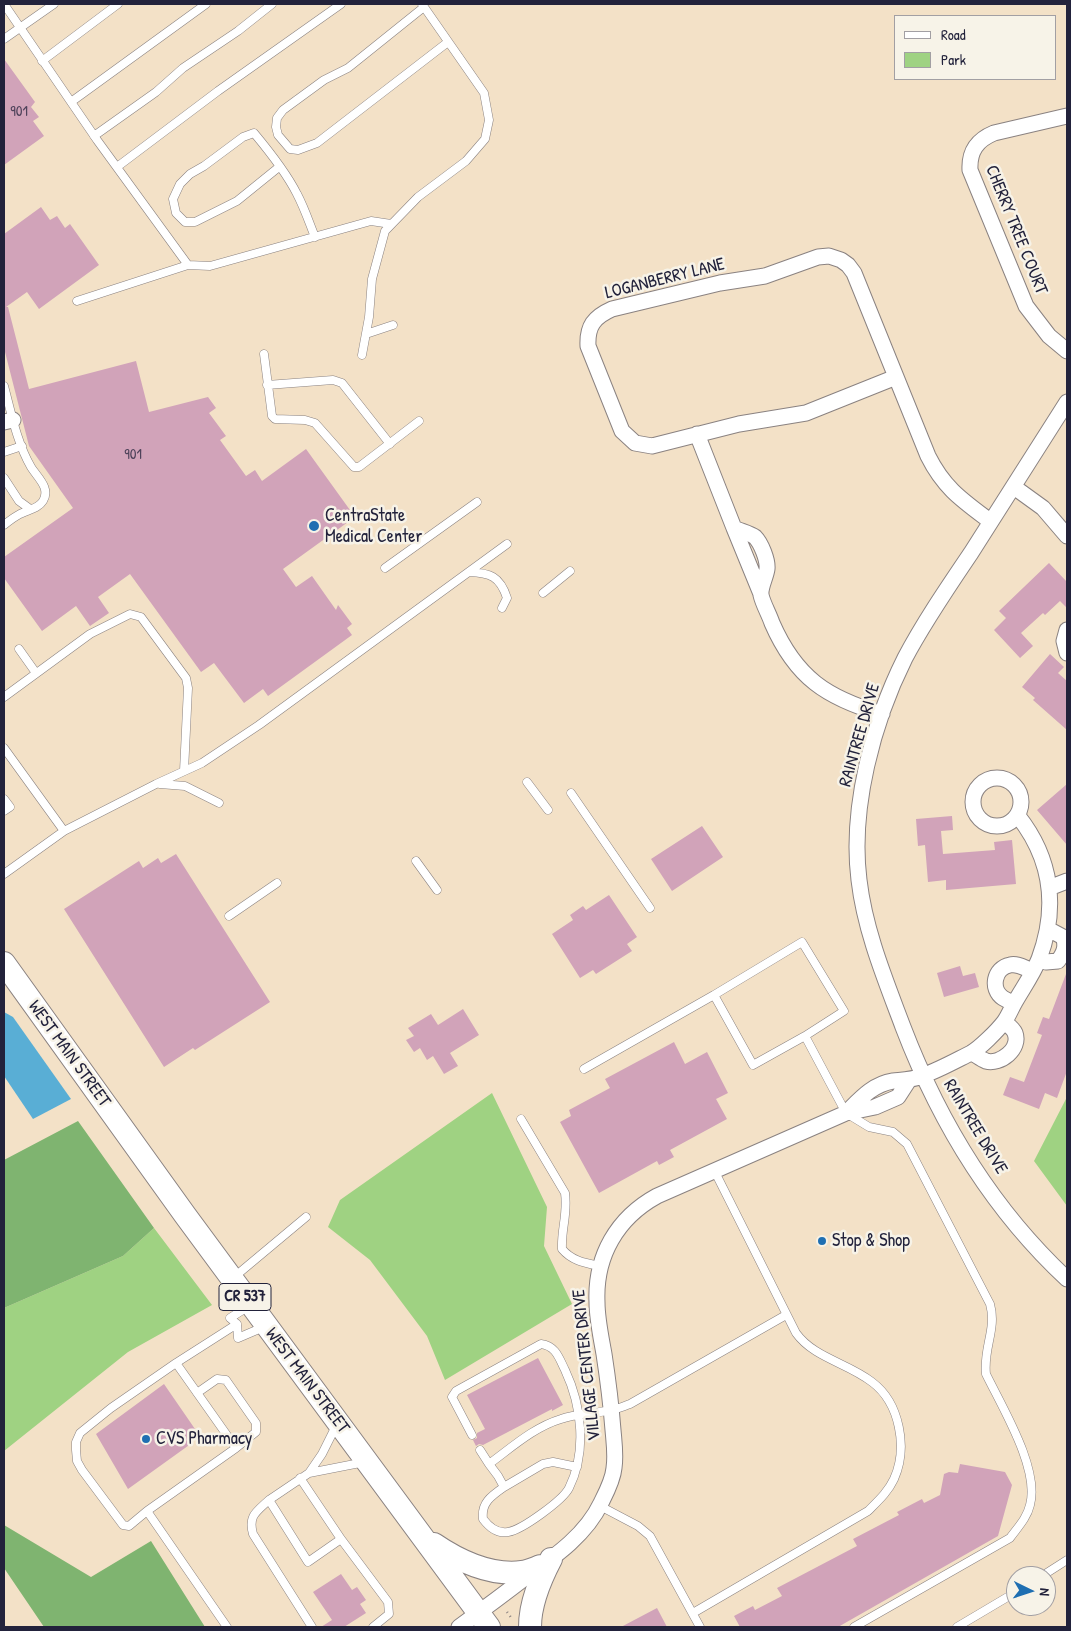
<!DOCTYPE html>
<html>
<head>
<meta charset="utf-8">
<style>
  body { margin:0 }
  #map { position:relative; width:1071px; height:1631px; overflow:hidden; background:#f3e1c7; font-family:"Patrick Hand",sans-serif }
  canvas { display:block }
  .frame { position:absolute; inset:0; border:5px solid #22223b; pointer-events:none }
  .legend { position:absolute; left:894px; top:15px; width:162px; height:65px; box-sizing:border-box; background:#f7f3e8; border:1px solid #a29fa3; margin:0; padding:6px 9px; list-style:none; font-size:15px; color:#22223b }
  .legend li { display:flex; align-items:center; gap:10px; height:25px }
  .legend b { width:25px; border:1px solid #a29fa3 }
  .north { position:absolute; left:1006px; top:1566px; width:50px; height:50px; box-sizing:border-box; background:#f7f3e8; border:1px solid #a29fa3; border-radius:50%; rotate:94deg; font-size:14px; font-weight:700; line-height:20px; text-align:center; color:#22223b }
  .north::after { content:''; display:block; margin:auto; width:18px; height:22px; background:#1f6fb2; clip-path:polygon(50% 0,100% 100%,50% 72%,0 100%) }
</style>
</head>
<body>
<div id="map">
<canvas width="1071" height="1631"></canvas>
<div class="frame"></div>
<ul class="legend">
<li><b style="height:6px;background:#fff"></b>Road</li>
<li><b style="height:14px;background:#9fd282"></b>Park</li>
</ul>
<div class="north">N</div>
</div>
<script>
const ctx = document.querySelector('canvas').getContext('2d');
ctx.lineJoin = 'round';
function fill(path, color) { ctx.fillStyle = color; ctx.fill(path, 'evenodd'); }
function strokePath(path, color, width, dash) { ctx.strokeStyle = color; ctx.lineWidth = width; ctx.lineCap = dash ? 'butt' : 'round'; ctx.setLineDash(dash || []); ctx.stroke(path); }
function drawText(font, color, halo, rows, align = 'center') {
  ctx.font = font + ' "Patrick Hand",sans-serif'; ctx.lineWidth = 5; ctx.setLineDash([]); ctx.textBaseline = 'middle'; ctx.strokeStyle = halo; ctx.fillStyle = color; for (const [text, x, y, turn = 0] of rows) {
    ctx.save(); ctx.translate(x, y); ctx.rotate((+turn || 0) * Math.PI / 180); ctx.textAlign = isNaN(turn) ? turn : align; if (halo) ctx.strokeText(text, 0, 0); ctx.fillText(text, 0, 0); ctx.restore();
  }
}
fill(new Path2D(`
  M492,1093L547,1207L544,1246L572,1304L445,1380L427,1336L370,1260L328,1227L340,1200Z
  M1067,1097V1206L1034,1161Z
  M154,1228L212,1305L128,1352L4,1451V1308L123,1256Z`), '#9fd282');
fill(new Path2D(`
  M78,1121L154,1228L123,1256L4,1308V1160Z
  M4,1525L91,1577L151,1541L205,1627H44L4,1568Z`), '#7fb470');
fill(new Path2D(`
  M4,1012L13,1017L71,1099L33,1119L4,1076Z`), '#59aed5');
fill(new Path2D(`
  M4,59L35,102L31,107L39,117L33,121L44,136L4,165Z
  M41,207L50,220L57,216L65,228L70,224L99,265L39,309L27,292L6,307H8L29,389L136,361L149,412L208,397L216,408L209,413L226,436L220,440L246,476L255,470L262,481L306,449L355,517L283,569L296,587L312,576L336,610L338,605L352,624L347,628L352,635L268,696L263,689L244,703L214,663L201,672L130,574L98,597L109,613L90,626L76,606L42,631L4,578V557L73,508L29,446L4,348V234Z
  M1049,563L1067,582V608L1060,601L1045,615L1043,613L1021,633L1033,646L1020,658L994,630L1006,618L999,611Z
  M1050,654L1064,667L1058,673L1067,681V730L1033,700L1035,698L1022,687Z
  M1067,784V845L1037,810Z
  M952,816L953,830L941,831L943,854L995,850L994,842L1012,840L1016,884L946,890V880L928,882L925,845L918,846L916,819Z
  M702,826L723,857L672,891L651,859Z
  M176,854L270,1002L195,1050L193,1048L164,1067L64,909L139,861L143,868L158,858L161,863Z
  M609,895L637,937L627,944L632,951L596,974L593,970L580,978L552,934L573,920L570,915L583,906L586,910Z
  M960,966L963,976L975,973L979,987L944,997L937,973Z
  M1066,974L1067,1071L1057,1098L1045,1093L1039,1109L1003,1095L1010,1077L1024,1082L1042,1035L1037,1033L1043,1017L1049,1019Z
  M463,1009L479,1035L450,1053L458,1066L444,1074L433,1056L427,1060L420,1048L414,1052L406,1040L414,1036L408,1028L431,1014L438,1025Z
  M674,1042L685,1064L707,1052L728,1093L716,1099L727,1119L670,1150L674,1157L659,1165L657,1161L599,1193L560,1122L571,1116L569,1110L610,1088L605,1079Z
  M538,1358L563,1405L552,1411V1409L483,1445L479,1444L476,1446L473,1440L477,1438V1433L485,1429L467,1395Z
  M164,1384L195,1429L192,1443L128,1489L96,1434Z
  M960,1464L1005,1472L1012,1485L998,1536L838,1627H740L734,1616L753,1606L755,1610L782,1596L777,1588L857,1546L853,1539L899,1515L897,1512L922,1499L924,1503L940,1495L944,1474L949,1472L958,1473Z
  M341,1574L352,1590L357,1587L366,1600L360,1604L366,1613L344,1627H321L332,1620L313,1592Z
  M657,1608L667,1627H621Z`), '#d1a3b9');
const lane = new Path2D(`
  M4,4L97,140L188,265L210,266L371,221L391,224
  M424,7L348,68L324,80L283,110L277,118L276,127L278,135L290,149L298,150L317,143L448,42
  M4,39L54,4
  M42,61L118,4
  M71,102L206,4
  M94,136L156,92L183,68L238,31L272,4
  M117,167L218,91L341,4
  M279,167L237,201L195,222H185L176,213L173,199L180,184L190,174L204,166L243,137L254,133C269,151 286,172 297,194C304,207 309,222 315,237
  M77,301L188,265
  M366,334L393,325
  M264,354L272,416L275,419L305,420L315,423L354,467H359L419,421
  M362,355L369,317L372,279L385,231L418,197L466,161L485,139L489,120L484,93L422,4
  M267,385L333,380L342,383L390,444
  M4,386C11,412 17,443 31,467C37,477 51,488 43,501C38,509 27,510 20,514C14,517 9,521 4,525
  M4,452L22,446
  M4,478L19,501L30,509
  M385,568L477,502
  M469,572C490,573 500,576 507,598L502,608
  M543,593L570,571
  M19,649L36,673
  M4,697L90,634L130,614L141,617L186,678L188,688L184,771
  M4,748L64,831
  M527,782L548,810
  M160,784L185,786L219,803
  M571,793L650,908
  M4,799L10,807L4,811
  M416,861L437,890
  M4,874L64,831L156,784L202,763L259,725L507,544
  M229,916L277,883
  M714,995L802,942L844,1011L805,1036
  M584,1069L714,995L753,1065L805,1036L846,1113L869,1127L893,1132L907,1144L990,1304C997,1329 983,1348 986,1374C1002,1407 1040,1469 1030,1505C1027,1518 1018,1527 1010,1538L854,1627
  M521,1119L565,1193C568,1214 561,1229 562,1249C572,1261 585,1263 600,1266
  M233,1278L306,1217
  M249,1306L230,1318L237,1324L238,1338L266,1326
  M197,1393L217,1379L226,1380L256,1423V1432L236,1448
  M336,1426L322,1454L309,1473L365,1462
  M472,1435L452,1397L456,1391L541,1344C556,1346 559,1358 565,1370C582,1406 587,1452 569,1488C563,1500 522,1530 508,1532C497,1534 489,1527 483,1519C481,1503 491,1496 504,1487L498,1476L489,1464C511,1448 534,1427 561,1419C577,1413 595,1414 611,1410C618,1409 624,1406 630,1404L786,1315
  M480,1450L489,1464
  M309,1473L269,1500L308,1562L341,1539
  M300,1478L341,1539L388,1602L389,1614L373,1627
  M504,1487L543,1464L553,1462L577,1467
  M269,1500C256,1512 248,1516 253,1534L312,1627
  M600,1506L638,1526L650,1536L700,1627
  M147,1511L129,1526L123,1525L82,1470L77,1461L76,1450V1442L80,1433L111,1408L176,1363
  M1042,1576L1067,1560
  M693,1613L868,1511C878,1501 888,1492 894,1479C908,1448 900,1403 872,1382C848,1363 814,1358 796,1333L714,1170
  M227,1627L147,1511L236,1448L176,1363L237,1324
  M957,1627L1016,1592`);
const street = new Path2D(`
  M1067,116L994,133C977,140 969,151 970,170L1026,306L1049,336L1067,351
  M896,377L806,413L739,424L652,446L635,443L622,431L588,346C587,326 594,317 612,309L720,283L765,276L818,257L829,256L841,260L848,265L854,273L928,456C944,488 962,500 990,521
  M1067,402C1035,452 1003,502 971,553C948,587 924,622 905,658C873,722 850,808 859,880C865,931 885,979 903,1027C939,1121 993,1210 1067,1279
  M4,422L13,420
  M697,434L734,528C740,531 750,533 755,537C761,543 768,560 767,569C766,577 760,587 761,595C763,604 769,614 772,623C796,678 827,698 882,714
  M1014,487L1043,508L1067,536
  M734,528L761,594
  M1067,630L1064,641L1067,653
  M973 802a24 24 0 1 1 48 0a24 24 0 1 1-48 0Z
  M1049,888L1067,881
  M1039,959L1046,962L1058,961C1064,953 1067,946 1063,937L1048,929
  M1014,1003C1011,1002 1006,1000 1003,998C990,989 994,968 1010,965C1018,963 1026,969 1033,971
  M972,1053C976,1055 981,1059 986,1061C1000,1065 1021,1049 1015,1033C1013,1028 1008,1025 1004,1022
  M847,1112C860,1099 873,1084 893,1081C903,1080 912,1080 922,1076C939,1070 955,1061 971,1053C980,1048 997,1031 1004,1022C1008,1017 1011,1009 1015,1002C1023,988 1033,974 1039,959C1058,908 1052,859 1018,816
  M459,1627C481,1611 504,1594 526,1577C554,1557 586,1535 601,1503C606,1493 613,1480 614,1468C616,1455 614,1442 613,1430C611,1404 608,1380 604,1354C601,1337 597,1319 597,1302C595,1256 617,1218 657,1196L846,1113L875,1107L898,1097L909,1080`);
const primary = new Path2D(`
  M4,963L185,1215L489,1627
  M434,1544C459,1561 490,1576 522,1572C529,1571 535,1568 541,1566
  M530,1627C530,1603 540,1580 551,1559`);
strokePath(lane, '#8a8281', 9);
strokePath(street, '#8a8281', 17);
strokePath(primary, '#8a8281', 24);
strokePath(new Path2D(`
  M507,1612L512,1619`), '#8a8281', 2.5, [1, 4]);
strokePath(lane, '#fff', 8);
strokePath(street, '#fff', 15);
strokePath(primary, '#fff', 22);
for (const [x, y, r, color] of [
  [314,526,6,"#1f6fb2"],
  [822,1241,5,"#1f6fb2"],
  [146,1439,5,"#1f6fb2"]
]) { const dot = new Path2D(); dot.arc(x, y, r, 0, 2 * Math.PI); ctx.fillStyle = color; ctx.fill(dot); strokePath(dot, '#f7f3e8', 2); }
drawText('15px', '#4e425a', null, [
  ["901",19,112],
  ["901",133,455]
]);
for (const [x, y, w] of [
  [245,1297,52]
]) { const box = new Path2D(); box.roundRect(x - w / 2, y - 13.5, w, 27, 4); ctx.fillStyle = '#f7f3e8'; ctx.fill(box); strokePath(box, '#22223b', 1); }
drawText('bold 16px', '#22223b', null, [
  ["CR 537",245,1297]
]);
drawText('18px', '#22223b', '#f7f3e8', [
  ["CHERRY TREE COURT",1016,230,68],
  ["LOGANBERRY LANE",665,279,-14],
  ["RAINTREE DRIVE",860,735,-74],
  ["WEST MAIN STREET",69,1054,54],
  ["RAINTREE DRIVE",975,1127,59],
  ["VILLAGE CENTER DRIVE",587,1365,-96],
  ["WEST MAIN STREET",307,1381,53]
]);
drawText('18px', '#22223b', '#f7f3e8', [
  ["CentraState",325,516],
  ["Medical Center",325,537],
  ["Stop & Shop",832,1241],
  ["CVS Pharmacy",156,1439]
], 'left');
</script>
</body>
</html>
